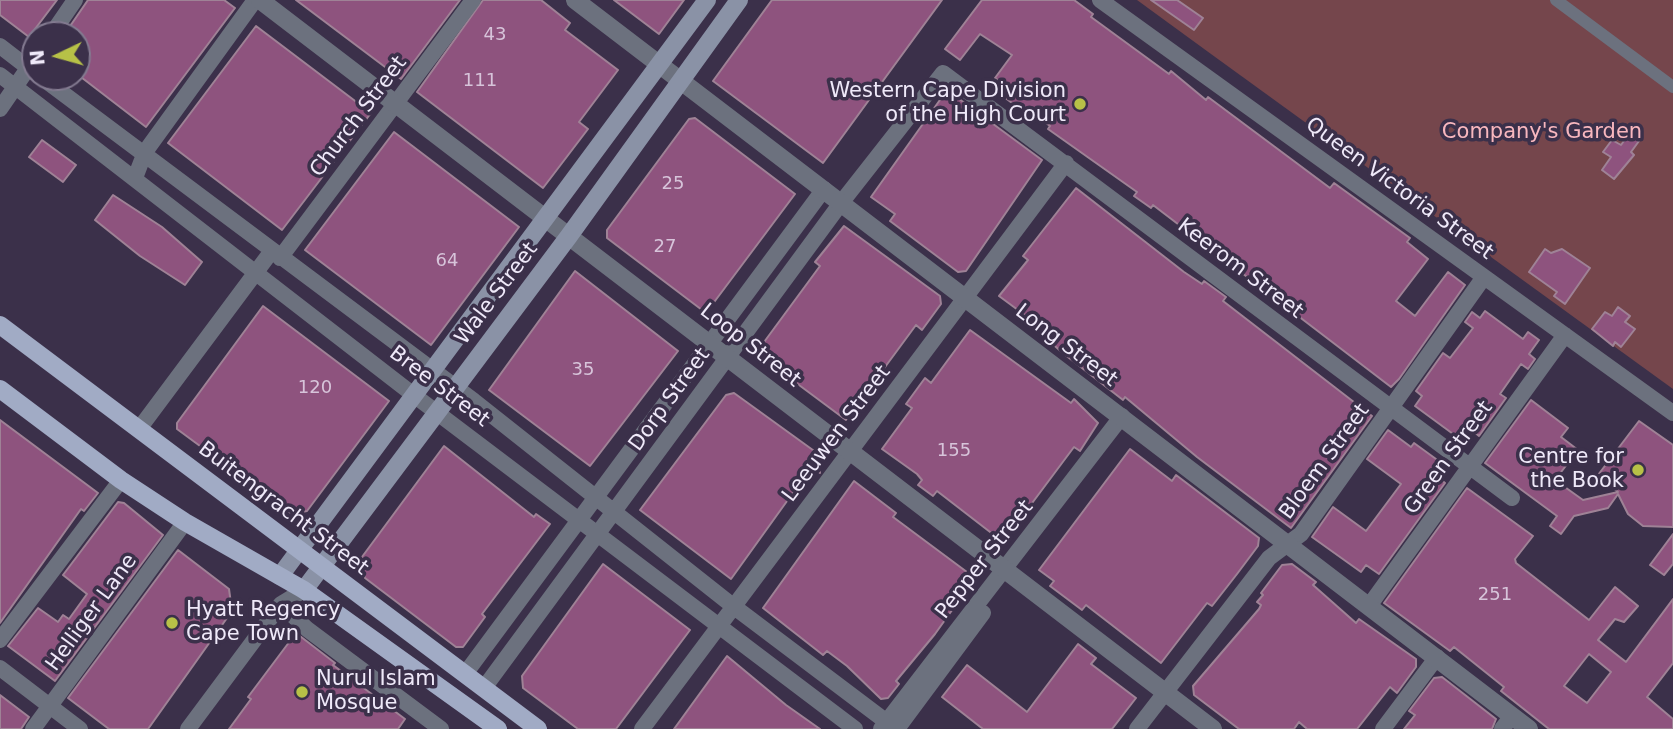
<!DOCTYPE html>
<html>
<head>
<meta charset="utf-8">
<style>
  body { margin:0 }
  #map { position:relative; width:1673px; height:729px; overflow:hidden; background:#3b304a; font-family:"DejaVu Sans",sans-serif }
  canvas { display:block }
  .north { position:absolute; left:21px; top:21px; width:70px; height:70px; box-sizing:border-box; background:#3b304a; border:2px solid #837a90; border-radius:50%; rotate:265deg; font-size:19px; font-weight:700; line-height:28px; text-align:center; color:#efe9f9 }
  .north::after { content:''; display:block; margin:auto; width:24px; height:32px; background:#b7c147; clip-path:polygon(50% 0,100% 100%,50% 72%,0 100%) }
</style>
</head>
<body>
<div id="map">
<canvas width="1673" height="729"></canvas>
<div class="north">N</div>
</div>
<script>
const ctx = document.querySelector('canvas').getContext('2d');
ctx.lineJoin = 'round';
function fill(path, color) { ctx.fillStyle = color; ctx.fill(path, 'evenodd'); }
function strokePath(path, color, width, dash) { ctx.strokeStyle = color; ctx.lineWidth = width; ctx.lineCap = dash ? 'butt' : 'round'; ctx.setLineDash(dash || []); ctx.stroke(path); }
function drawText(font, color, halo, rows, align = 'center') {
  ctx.font = font + ' "DejaVu Sans",sans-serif'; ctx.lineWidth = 7; ctx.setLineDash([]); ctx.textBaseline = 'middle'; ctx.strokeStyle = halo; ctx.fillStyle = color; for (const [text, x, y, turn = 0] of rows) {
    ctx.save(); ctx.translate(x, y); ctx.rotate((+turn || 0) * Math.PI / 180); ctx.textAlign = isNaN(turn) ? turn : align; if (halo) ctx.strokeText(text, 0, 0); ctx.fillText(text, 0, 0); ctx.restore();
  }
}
fill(new Path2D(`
  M1137,0H1673V389L1211,54Z`), '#75464c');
const building = new Path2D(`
  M0,0H57L29,37L0,15Z
  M88,0H224L235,8L146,127L77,74V35H64Z
  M296,0H460L401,79Z
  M483,0H541L570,23L565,30L618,70L579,122L588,129L543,188L417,92Z
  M614,0H684L659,34Z
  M772,0H942L823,163L713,81Z
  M982,0H1074L1093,14L1091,17L1169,74L1171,71L1206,100L1208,97L1330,188L1334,183L1410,238L1407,242L1428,259L1396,301L1415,316L1448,272L1465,285L1399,379L1391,387L1153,205L1151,208L1134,196L1137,192L1048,129L1050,126L1019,103L1016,106L1000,94L1006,86L995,78L1012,55L980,34L960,60L945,49Z
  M1151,0H1177L1203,18L1194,30Z
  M256,26L371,113L282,230L168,143Z
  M947,90L1042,160L966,271L958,272L890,221L895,214L871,197Z
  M695,118L795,194L706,313L607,238V230L689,119Z
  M394,132L519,227L431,345L305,250Z
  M1629,134L1639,141L1631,152L1634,155L1614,179L1602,170L1611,157L1603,152L1612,140L1621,145Z
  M42,140L76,165L63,182L29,157Z
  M1076,188L1184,272L1202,284L1204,281L1226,297L1223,301L1372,416L1291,528L1197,457L1125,397L1123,400L1064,354L1041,334L1045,330L999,296L1028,260L1023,256Z
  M113,195L162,227L202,262L185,285L140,256L95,220Z
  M844,226L940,296L941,304L922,330L916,325L846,420L756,353L820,266L815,262Z
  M1545,249L1551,253L1562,249L1590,268L1565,304L1554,296L1557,292L1529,272Z
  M575,271L678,351L590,466L489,390Z
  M263,306L389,401L307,511L292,514L177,429V423Z
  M1618,307L1630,316L1625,322L1635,329L1621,347L1615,342L1613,346L1592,329L1605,312L1612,316Z
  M1485,311L1523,339L1528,332L1539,340L1529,354L1535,359L1528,369L1521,364L1500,394L1506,398L1479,436L1473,431L1464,442L1415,406L1422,396L1416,391L1443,353L1450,358L1473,328L1465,322L1472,312L1480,318Z
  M970,330L1071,403L1074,399L1098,423L1080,451L1074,447L1003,542L937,491L933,496L918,485L922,480L917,474L882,449L912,408L906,404L925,378L931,383Z
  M734,393L817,453L820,473L813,468L800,483L731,579L640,510L726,395Z
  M1531,400L1568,428L1561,437L1578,450L1555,480L1583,500L1618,492L1598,475L1639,421L1673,445V527L1643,526L1628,514L1618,494L1608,508L1574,516L1561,534L1550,526L1557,516L1485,463Z
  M0,420L98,493L84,511L81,509L0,623Z
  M1388,430L1411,447L1414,443L1447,467L1439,478L1445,483L1379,574L1366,565L1361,572L1312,537L1333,507L1366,531L1401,484L1367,459Z
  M444,446L534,517L536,514L550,524L482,614L485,617L463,647H456L365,578L359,561Z
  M1130,449L1172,481L1176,475L1259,538L1258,546L1237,574L1212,606L1207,603L1161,663L1086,605L1082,610L1050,586L1054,581L1039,570Z
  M854,481L896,513L893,517L975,578L935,634L896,681L899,684L888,698L881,699L847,666L827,651L823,655L763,608Z
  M1467,488L1533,536L1515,559L1516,563L1589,620L1615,587L1638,606L1624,622L1615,619L1598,640L1626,662L1673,599V663L1647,697L1673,719V729H1549L1501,691L1504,687L1454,647L1450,651L1384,603ZM1589,654L1611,672L1587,703L1564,686Z
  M118,502L124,503L163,535L55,681L8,646L38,608L58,622L63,615L69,619L87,594L63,575Z
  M1673,534V564L1664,575L1650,565Z
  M178,550L229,589L232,611L148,729H109L68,698Z
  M603,564L690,630L616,729H578L523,688L522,676Z
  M1292,564L1316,582L1313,585L1356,623L1359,619L1416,659V667L1397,693L1390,687L1357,729H1307L1299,722L1294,729H1239L1194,695L1193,686L1259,609L1261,605L1257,602L1263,595L1261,593L1282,565Z
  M296,633L335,663L333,665L405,719L398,729H229L251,699L248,697Z
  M1078,644L1096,658L1091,664L1136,698L1112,729H983L942,697L967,665L1027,712Z
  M727,656L786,705L820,729H674Z
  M1442,677L1496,719L1492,729H1404L1415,715L1409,711L1434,678Z
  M0,695L29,717L21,729H0Z`);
fill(building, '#8e537e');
strokePath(building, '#9f8296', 2);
strokePath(new Path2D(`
  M1556,0L1673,87`), '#6c717e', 12);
strokePath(new Path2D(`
  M1100,0L1673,413
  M51,35L75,0
  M0,46L35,73
  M0,75L415,396L855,729
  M41,77L474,401L733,606L896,729
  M0,109L35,58
  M135,178L145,152L255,0
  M280,258L473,0
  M139,429L271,252
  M281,604L307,629L441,729
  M1369,606L1565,335
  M0,640L121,480
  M0,668L80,729
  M465,674L824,189
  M484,688L841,203L943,73L1512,498
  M33,729L185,522
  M188,729L281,604L304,590
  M642,729L1066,163
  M881,729L1122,416
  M897,729L983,613
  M1137,729L1269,558L1301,534L1484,277
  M1383,729L1437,657
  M1502,729L1512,716`), '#6c717e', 16);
strokePath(new Path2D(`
  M260,0L1213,729
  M575,0L1529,729`), '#6c717e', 18);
strokePath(new Path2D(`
  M280,576L707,0
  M304,590L569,236L739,0`), '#8a92a6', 18);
strokePath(new Path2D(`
  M0,325L538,729
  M0,389L121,480L185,522L304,590L498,729`), '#a1abc5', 18);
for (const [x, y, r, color] of [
  [1080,104,7,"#b7c147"],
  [1638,470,7,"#b7c147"],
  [172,623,7,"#b7c147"],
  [302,692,7,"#b7c147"]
]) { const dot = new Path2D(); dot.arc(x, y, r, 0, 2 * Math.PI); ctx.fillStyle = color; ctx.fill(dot); strokePath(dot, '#3b304a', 2.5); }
drawText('18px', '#d7c4da', null, [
  ["43",495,35],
  ["111",480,81],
  ["25",673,184],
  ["27",665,247],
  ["64",447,261],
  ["35",583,370],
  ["120",315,388],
  ["155",954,451],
  ["251",1495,595]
]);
drawText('21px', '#efe9f9', '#3b304a', [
  ["Western Cape Division",1066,92],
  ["of the High Court",1066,116],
  ["Centre for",1624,458],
  ["the Book",1624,482],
  ["Hyatt Regency",186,611,"left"],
  ["Cape Town",186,635,"left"],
  ["Nurul Islam",316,680,"left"],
  ["Mosque",316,704,"left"]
], 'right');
drawText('21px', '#efe9f9', '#3b304a', [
  ["Church Street",359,117,-53],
  ["Queen Victoria Street",1399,189,36],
  ["Keerom Street",1240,269,37],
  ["Wale Street",497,294,-53],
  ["Loop Street",750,346,38],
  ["Long Street",1066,346,37],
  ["Bree Street",439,387,37],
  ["Dorp Street",670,400,-54],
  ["Leeuwen Street",837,434,-53],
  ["Green Street",1449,458,-54],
  ["Bloem Street",1325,462,-54],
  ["Buitengracht Street",283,509,37],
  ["Pepper Street",985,560,-52],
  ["Helliger Lane",92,613,-54]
]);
drawText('21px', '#f8b7be', '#3b304a', [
  ["Company's Garden",1542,133]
]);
</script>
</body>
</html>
